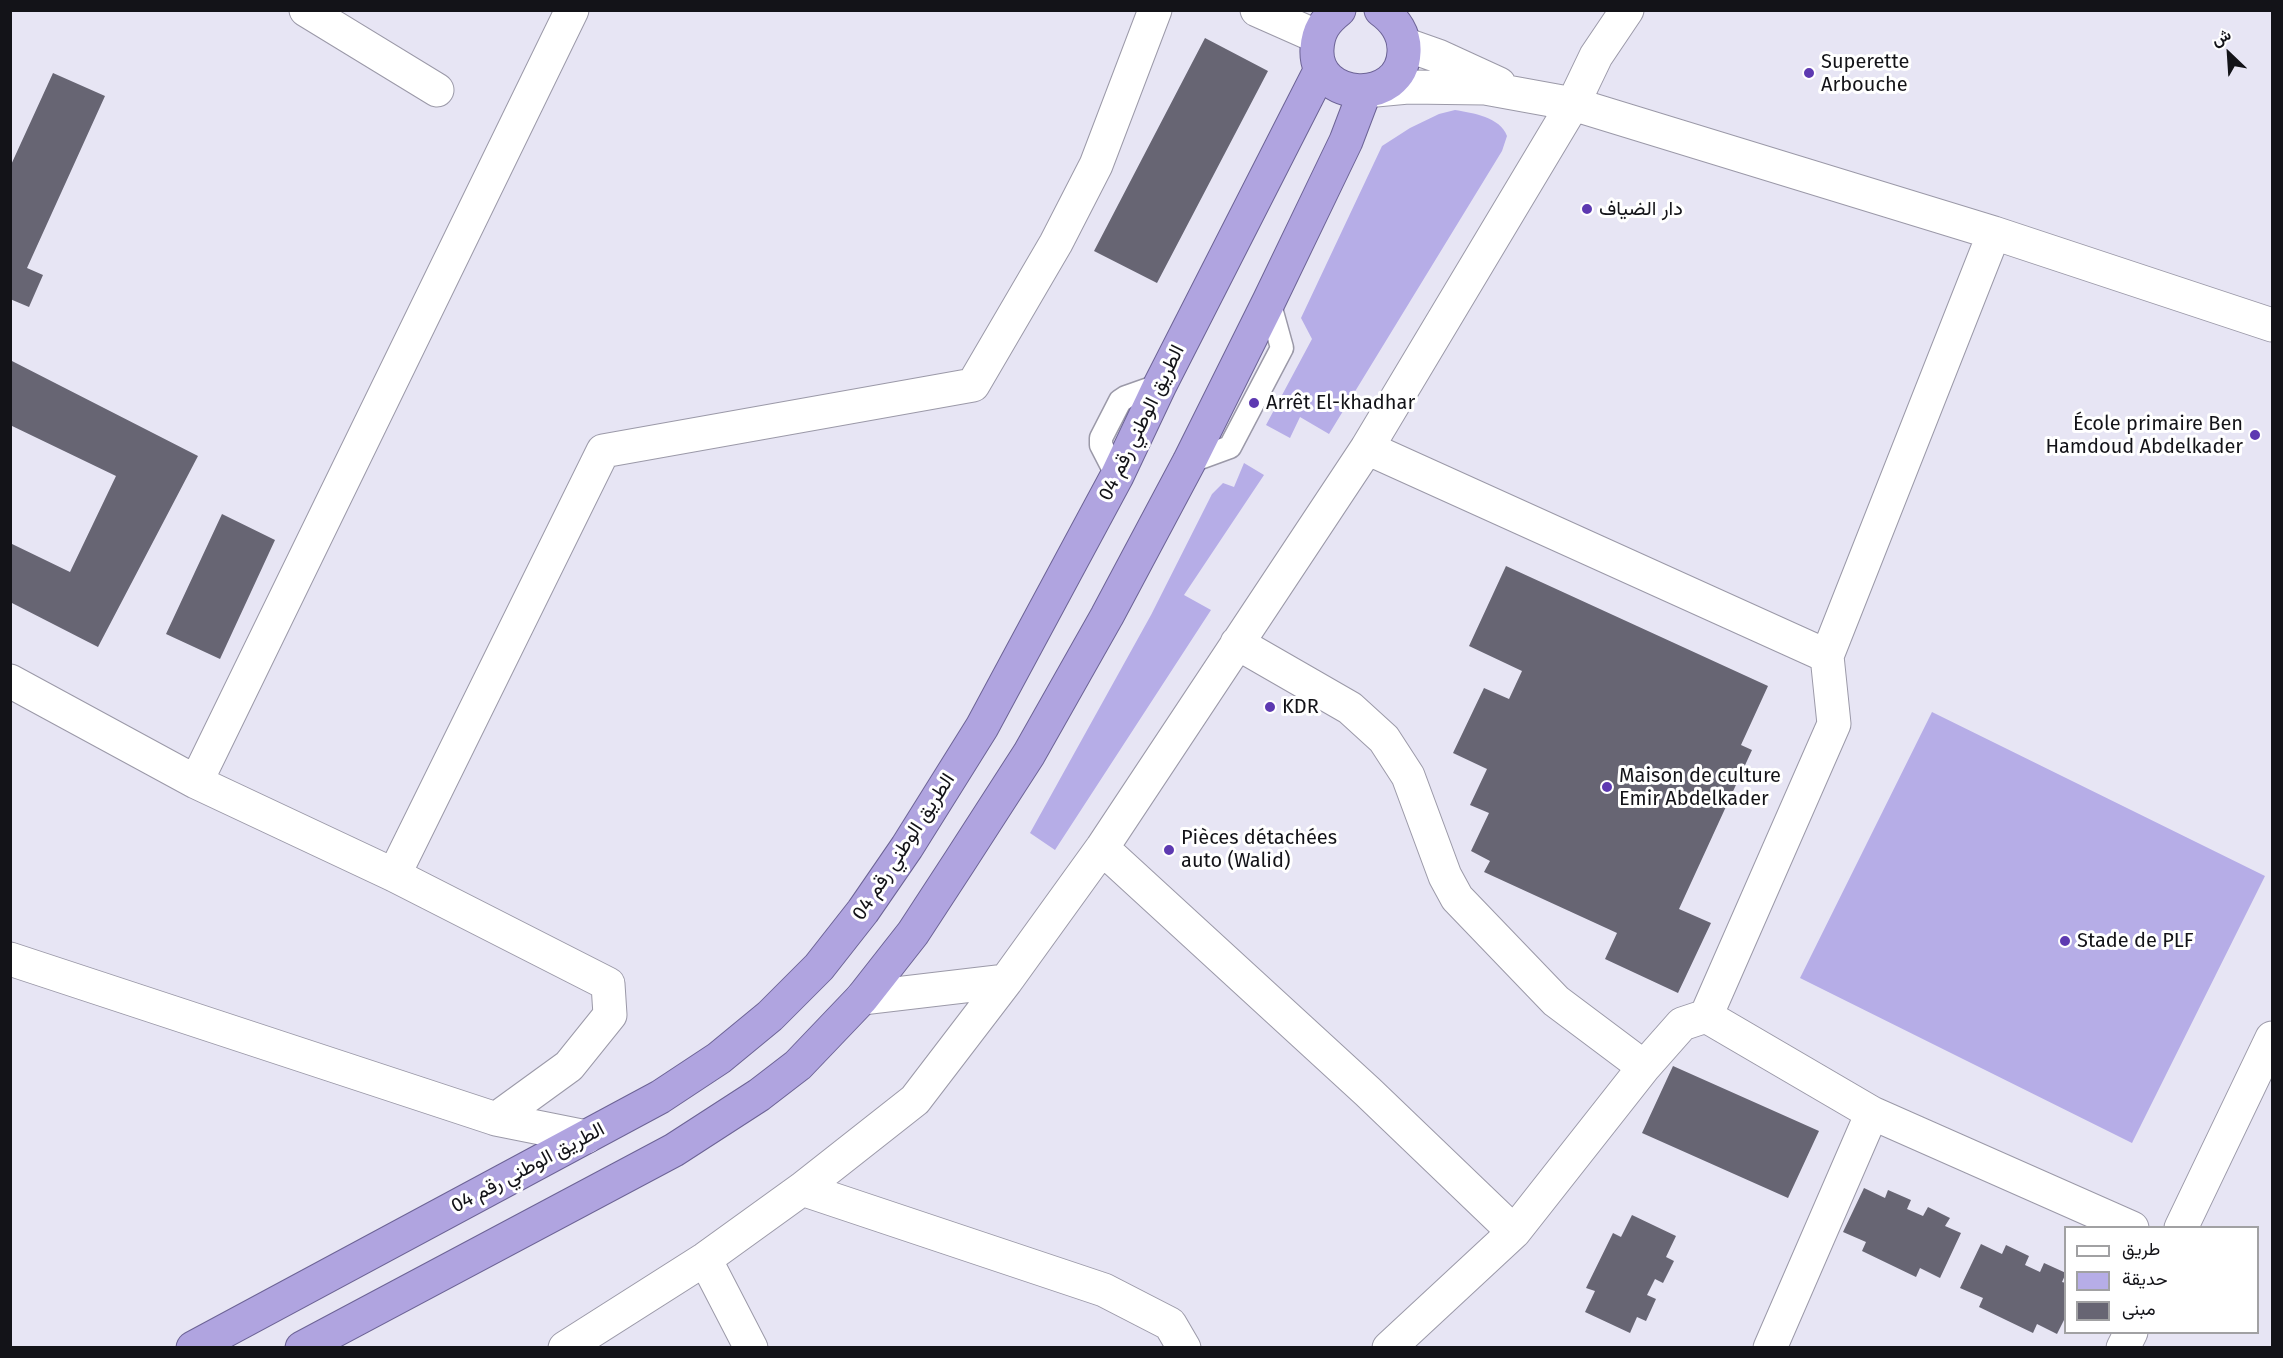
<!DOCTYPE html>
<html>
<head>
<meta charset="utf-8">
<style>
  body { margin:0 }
  #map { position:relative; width:2283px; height:1358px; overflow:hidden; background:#e7e5f4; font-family:"Fira Sans",Vazirmatn,sans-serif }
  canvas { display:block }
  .frame { position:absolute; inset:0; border:12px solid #131318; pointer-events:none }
  .legend { position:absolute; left:2064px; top:1226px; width:195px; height:108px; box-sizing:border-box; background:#fff; border:2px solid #a1a1a3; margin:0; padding:8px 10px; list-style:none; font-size:18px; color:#131318 }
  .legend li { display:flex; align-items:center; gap:12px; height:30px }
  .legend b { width:30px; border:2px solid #a1a1a3 }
  .north { position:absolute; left:2199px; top:24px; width:60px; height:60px; -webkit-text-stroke:4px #fff; paint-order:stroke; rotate:335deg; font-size:16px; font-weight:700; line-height:24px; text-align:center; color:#131318 }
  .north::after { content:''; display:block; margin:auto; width:21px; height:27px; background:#131318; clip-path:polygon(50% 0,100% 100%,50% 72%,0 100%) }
</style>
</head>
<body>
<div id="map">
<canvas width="2283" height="1358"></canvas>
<div class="frame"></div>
<ul class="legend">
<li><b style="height:8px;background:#fff"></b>طريق</li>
<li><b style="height:16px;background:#b6ade7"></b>حديقة</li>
<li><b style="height:16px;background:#676573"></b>مبنى</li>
</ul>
<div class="north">ش</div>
</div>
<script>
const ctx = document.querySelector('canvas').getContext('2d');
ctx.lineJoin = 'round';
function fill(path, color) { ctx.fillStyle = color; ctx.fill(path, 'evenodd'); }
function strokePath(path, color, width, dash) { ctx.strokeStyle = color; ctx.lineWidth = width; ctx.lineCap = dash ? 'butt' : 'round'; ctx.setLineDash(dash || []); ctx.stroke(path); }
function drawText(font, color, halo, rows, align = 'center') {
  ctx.font = font + ' "Fira Sans",Vazirmatn,sans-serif'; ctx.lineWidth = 6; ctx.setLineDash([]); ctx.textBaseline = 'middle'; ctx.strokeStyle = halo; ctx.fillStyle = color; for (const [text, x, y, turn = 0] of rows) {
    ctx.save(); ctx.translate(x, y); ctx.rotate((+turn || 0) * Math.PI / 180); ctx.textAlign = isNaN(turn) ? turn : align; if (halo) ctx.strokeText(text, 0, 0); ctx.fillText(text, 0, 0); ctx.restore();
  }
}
fill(new Path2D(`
  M1455,110C1473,113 1500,117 1507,136L1502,151L1329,434L1300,417L1290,438L1266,425L1312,339L1301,318L1382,146L1410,128L1439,114Z
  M1244,463L1264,475L1184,595L1211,610L1055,850L1030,833L1151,615L1212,494L1223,483L1234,487Z
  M1932,712L2265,876L2132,1143L1800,978Z`), '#b6ade7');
fill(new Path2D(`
  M1205,38L1268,71L1157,283L1094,251Z
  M53,73L105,96L27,268L43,275L29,307L10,299V167Z
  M10,360L198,456L98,647L10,602V543L70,572L116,476L10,425Z
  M222,514L275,540L220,659L166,634Z
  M1506,566L1768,686L1741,745L1752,750L1679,909L1711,923L1678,993L1605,959L1617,933L1484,872L1490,861L1471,851L1489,813L1470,805L1487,769L1453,753L1484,688L1509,699L1522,671L1469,646Z
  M1673,1066L1819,1131L1788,1198L1642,1133Z
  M1864,1188L1885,1198L1888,1190L1911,1200L1907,1209L1923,1216L1928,1207L1950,1218L1945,1226L1961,1233L1940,1278L1920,1268L1916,1277L1862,1251L1866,1242L1843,1232Z
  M1632,1215L1676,1236L1666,1257L1674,1261L1663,1283L1655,1279L1647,1295L1656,1299L1646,1321L1637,1317L1630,1333L1585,1312L1595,1291L1586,1288L1613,1233L1621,1237Z
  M1981,1244L2002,1254L2006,1245L2029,1256L2025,1265L2040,1272L2044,1263L2066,1273L2062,1282L2066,1283V1316L2057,1334L2037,1324L2033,1333L1979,1307L1983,1298L1960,1288Z`), '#676573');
const service = new Path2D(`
  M1189,462L1230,447L1282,348L1269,301
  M1117,476L1101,445V438L1120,401L1126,397L1160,385`);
const minor = new Path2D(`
  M306,10L437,90
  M1257,10L1318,37
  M1404,44L1438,56L1499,84
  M1376,90L1408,87L1485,88L1573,104L1994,233L2272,325
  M1994,233L1827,656L1834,724L1706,1016L1872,1113L2132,1228
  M1367,448L1827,656
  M1237,643L1350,708L1384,739L1408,776L1445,876L1457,898L1556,1001L1644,1067
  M10,681L196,782L394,875L608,984L610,1015L569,1066L496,1119L586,1137
  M196,782L572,10
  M1102,848L1368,1092L1514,1232
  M394,875L603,451L973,385L1056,243L1096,165L1155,10
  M10,959L496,1119
  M862,998L1006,981
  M802,1189L1104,1290L1170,1324L1184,1348
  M2181,1228L2272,1038
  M705,1259L751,1348
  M565,1348L705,1259L802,1189L915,1100L1006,981L1102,848L1367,448L1573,104L1596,56L1627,10
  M1389,1348L1514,1232L1644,1067L1682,1024L1706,1016
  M1770,1348L1872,1113
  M2123,1348L2131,1332`);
const trunk = new Path2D(`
  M1339,10C1325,21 1318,31 1317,49C1314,102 1402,106 1404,52C1405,35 1395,20 1381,10
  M193,1348L660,1097L719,1058L770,1016L819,967L863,911L907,847L982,727L1117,476L1160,385L1321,69
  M302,1348L674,1150L759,1095L798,1065L862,998L913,933L960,861L1029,754L1107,616L1189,462L1269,301L1346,141L1365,91`);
strokePath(service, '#9b99a8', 25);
strokePath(minor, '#9b99a8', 35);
strokePath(trunk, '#6c6395', 35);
strokePath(service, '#fff', 22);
strokePath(minor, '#fff', 33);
strokePath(trunk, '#b0a4e0', 33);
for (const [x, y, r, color] of [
  [1809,73,6,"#5d39b1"],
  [1587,209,6,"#5d39b1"],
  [1254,403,6,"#5d39b1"],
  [2255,435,6,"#5d39b1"],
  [1270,707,6,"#5d39b1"],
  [1607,787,6,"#5d39b1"],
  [1169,850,6,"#5d39b1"],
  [2065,941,6,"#5d39b1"]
]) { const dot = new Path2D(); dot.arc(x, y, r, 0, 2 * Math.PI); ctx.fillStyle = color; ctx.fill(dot); strokePath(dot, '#fff', 2); }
drawText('20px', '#131318', '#fff', [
  ["Superette",1821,62],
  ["Arbouche",1821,85],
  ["دار الضياف",1599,209],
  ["Arrêt El-khadhar",1266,403],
  ["École primaire Ben",2243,424,"right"],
  ["Hamdoud Abdelkader",2243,447,"right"],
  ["KDR",1282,707],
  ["Maison de culture",1619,776],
  ["Emir Abdelkader",1619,799],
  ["Pièces détachées",1181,838],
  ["auto (Walid)",1181,861],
  ["Stade de PLF",2077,941]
], 'left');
drawText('20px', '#131318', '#fff', [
  ["الطريق الوطني رقم 04",1142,423,-64],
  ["الطريق الوطني رقم 04",904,847,-57],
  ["الطريق الوطني رقم 04",528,1168,-28]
]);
</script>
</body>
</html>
